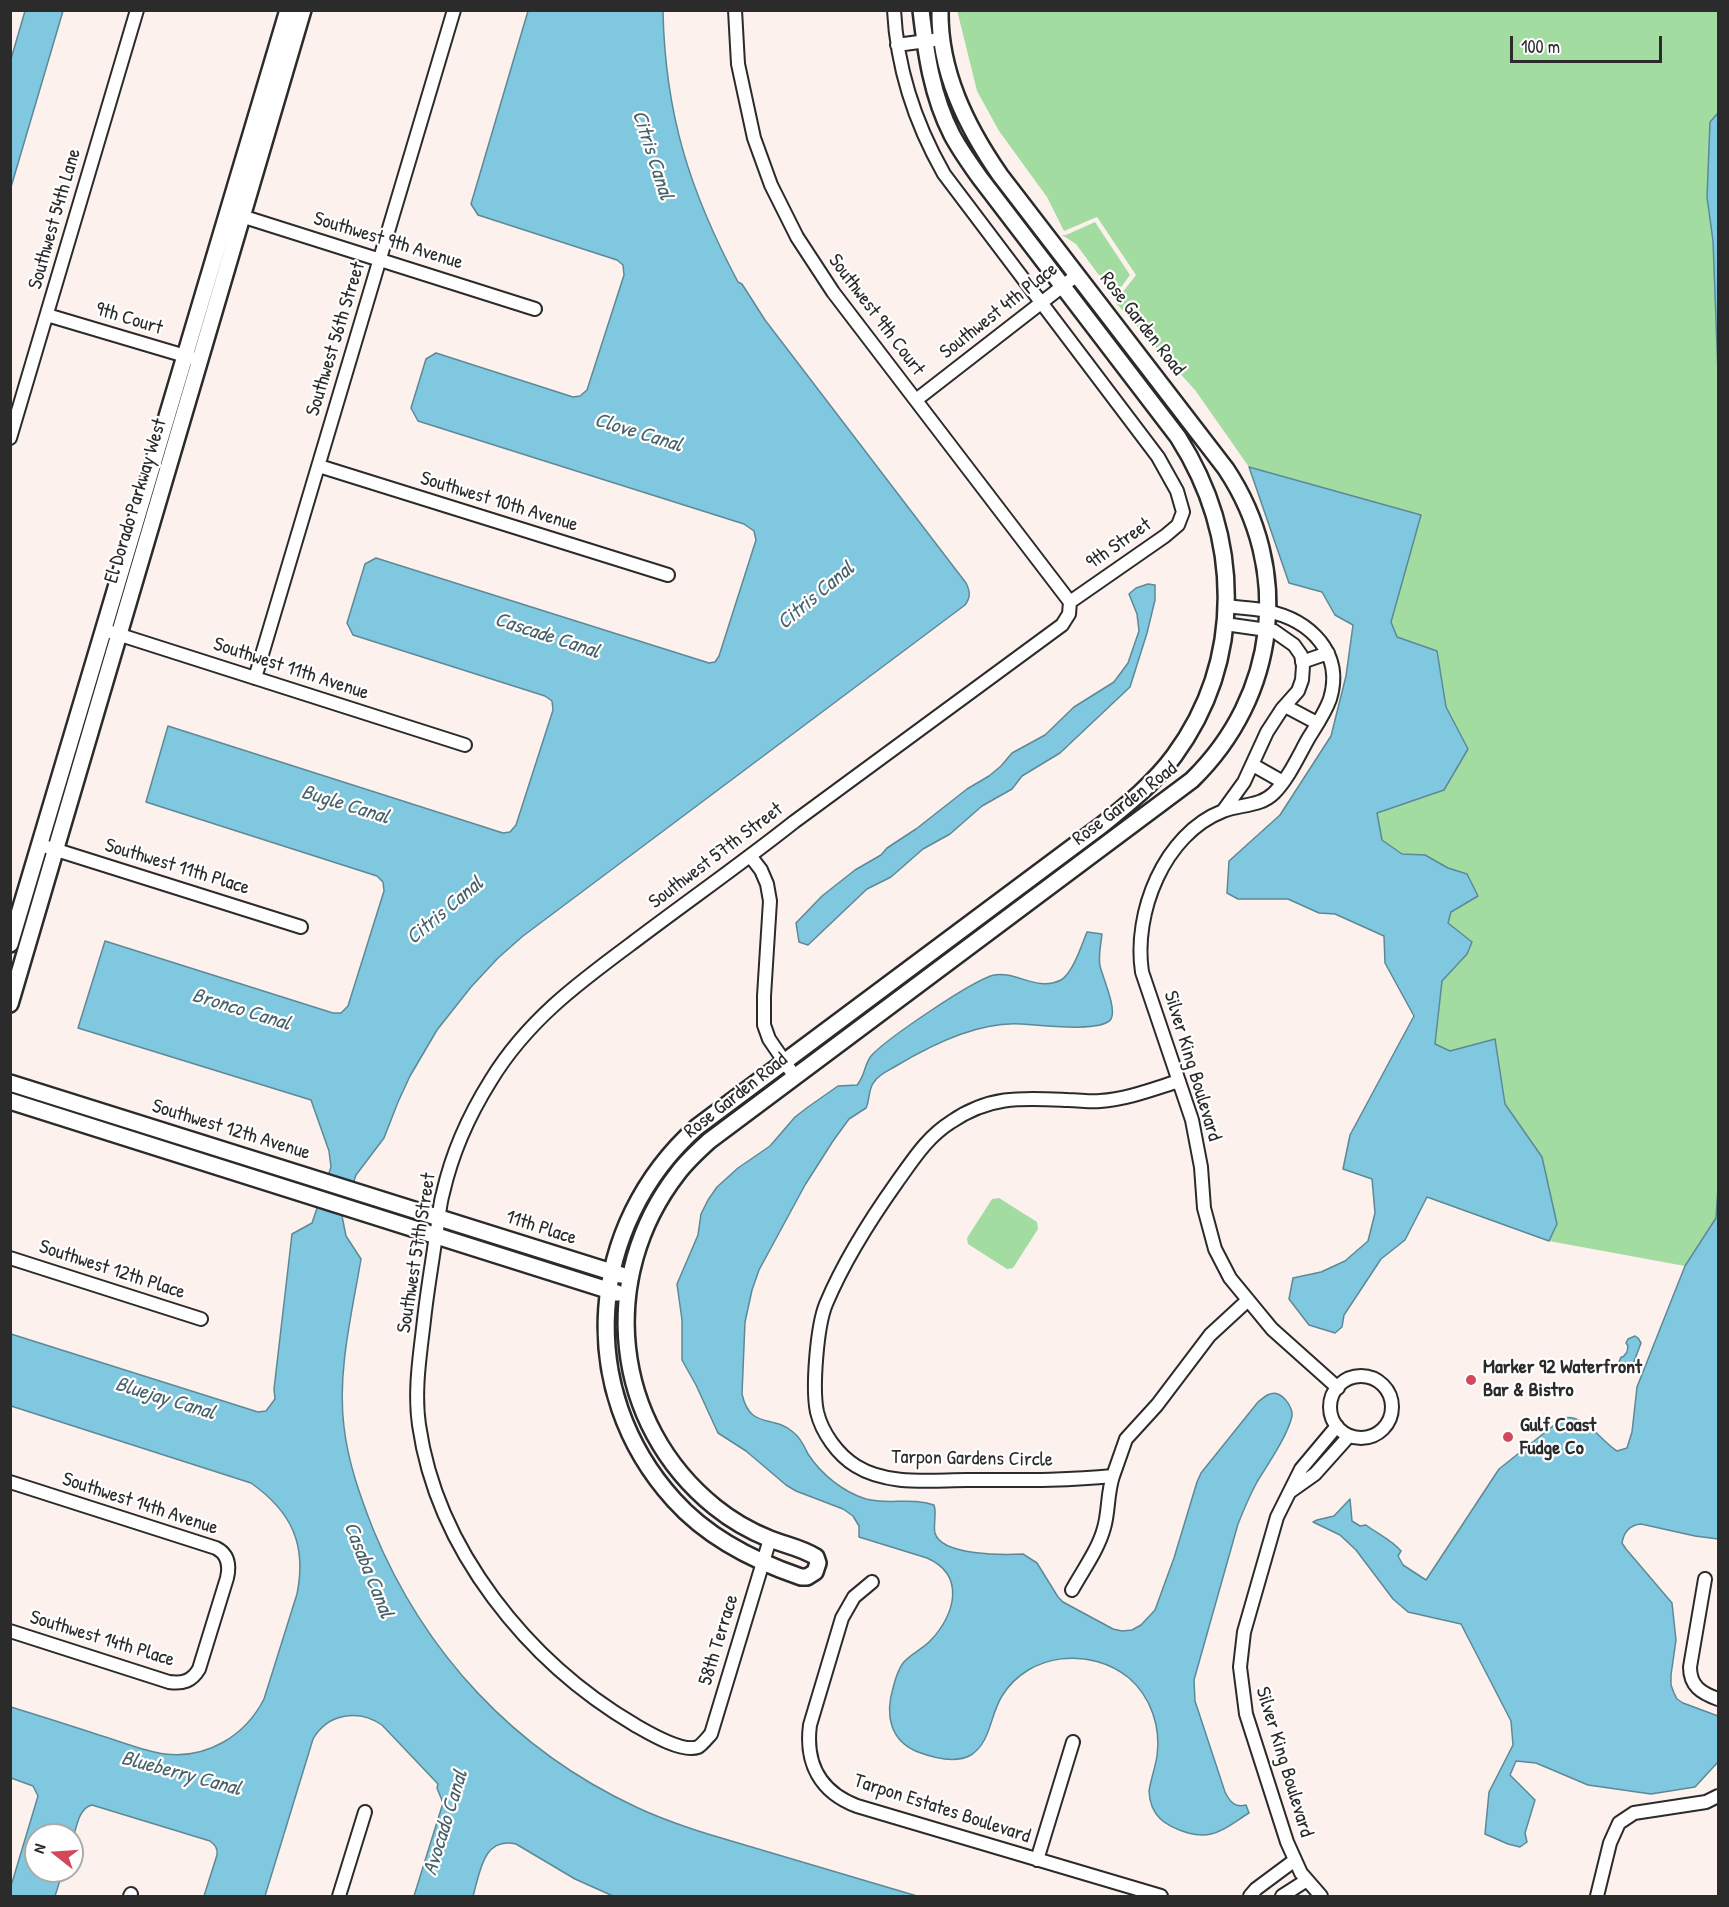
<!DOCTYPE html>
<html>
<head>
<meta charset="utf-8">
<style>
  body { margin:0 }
  #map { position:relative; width:1729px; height:1907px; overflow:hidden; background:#fcf1ed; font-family:"Patrick Hand",sans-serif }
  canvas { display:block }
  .frame { position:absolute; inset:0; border:12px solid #2b2b2b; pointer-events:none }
  .north { position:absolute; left:24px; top:1823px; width:60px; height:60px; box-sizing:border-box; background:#fff; border:2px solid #aaa; border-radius:50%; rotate:287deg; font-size:16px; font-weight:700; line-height:24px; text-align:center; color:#2b2b2b }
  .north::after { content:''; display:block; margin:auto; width:21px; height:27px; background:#d1495b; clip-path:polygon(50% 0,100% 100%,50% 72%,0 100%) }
  .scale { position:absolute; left:1510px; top:36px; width:152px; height:27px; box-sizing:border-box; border:3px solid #2b2b2b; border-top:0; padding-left:8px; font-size:18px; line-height:21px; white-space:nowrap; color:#2b2b2b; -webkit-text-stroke:4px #fff; paint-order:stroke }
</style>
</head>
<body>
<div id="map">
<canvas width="1729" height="1907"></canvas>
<div class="frame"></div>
<div class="north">N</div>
<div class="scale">100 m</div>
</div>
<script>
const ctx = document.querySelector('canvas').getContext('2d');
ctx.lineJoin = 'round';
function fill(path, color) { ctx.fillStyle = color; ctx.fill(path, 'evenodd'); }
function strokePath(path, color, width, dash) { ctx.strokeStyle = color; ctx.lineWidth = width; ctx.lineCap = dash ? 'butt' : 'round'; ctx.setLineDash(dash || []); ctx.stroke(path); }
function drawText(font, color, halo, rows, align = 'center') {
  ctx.font = font + ' "Patrick Hand",sans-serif'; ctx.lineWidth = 4.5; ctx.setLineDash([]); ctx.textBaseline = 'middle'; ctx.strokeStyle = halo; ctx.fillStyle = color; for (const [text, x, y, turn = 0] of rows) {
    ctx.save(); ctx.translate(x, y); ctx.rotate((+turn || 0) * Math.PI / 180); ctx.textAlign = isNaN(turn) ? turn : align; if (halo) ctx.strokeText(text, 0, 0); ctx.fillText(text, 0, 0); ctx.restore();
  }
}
fill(new Path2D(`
  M957,10L1718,11V113L1710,122L1707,197L1713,241L1718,373V1188L1716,1218L1685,1266L1549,1241L1557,1224L1542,1157L1505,1104L1495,1040L1450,1051L1435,1044L1442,981L1467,954L1448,923L1451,912L1477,896L1467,874L1448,868L1425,855L1402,854L1382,840L1377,813L1444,790L1468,749L1446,707L1437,651L1397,637L1391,622L1421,515L1249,467L1195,390L1115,302L1136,275L1097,217L1064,231L1047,197L999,131L977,91Z
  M1095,222L1130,275L1119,290L1098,274L1076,244L1062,235H1066Z
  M999,1198L1037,1222L1038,1229L1013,1268L1007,1269L968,1244L967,1238L992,1199Z`), '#a3dca1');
const water = new Path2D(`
  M25,11H63L11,187V59Z
  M528,11H663C665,114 690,192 738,282L742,284L765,320L966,583C970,591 971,597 965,605L523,936L498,958L471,987L437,1030L410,1076L398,1102L384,1138L356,1175L342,1216L346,1236L361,1259C352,1313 337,1372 344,1427C348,1462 360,1496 373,1529C424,1653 514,1750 636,1807C674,1825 715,1836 755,1848C809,1864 863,1880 917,1896H613L575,1879L516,1844C483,1836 480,1873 473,1896H414L443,1803L437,1788L438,1784L382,1725C359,1709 328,1713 313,1739L265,1896H204L217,1855C218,1848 215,1845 210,1841L92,1805C78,1808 76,1830 72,1842V1835H36V1871H63L55,1896H11V1886L38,1796L33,1786L11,1778V1707C40,1716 69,1725 99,1735C120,1741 143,1751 165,1754C207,1759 245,1736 264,1699L297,1594C307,1545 292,1512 251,1483L11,1406V1334L258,1412L266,1411L275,1399L274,1389L292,1234L312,1223L331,1167L329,1151L311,1100L78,1028L105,941L333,1013H341L348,1006L384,891L383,882L377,876L146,802L168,726L503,833L510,832L516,825L553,710L552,701L545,696L353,635L347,623L365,564L376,558L709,663L715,662L719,656L756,540L754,531L744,524L418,421L411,408L426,359L436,353L573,397L580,396L587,390L624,275L623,265L617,260L478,215L471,204Z
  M1718,113V373L1713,241L1707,197L1710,122Z
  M1249,467L1421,515L1391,622L1397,637L1437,651L1446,707L1468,749L1444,790L1377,813L1382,840L1402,854L1425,855L1448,868L1467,874L1478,896L1451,912L1448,923L1472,942L1467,954L1442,981L1435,1044L1450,1051L1495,1039L1505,1104L1542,1157L1557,1224L1549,1241L1427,1197L1405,1240L1381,1259L1344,1315L1342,1327L1335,1333L1309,1325L1289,1299L1293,1278L1321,1272L1345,1261L1368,1241L1375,1213L1372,1179L1343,1169L1350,1135L1414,1016L1385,963L1384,936L1335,914L1319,913L1288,899H1238L1227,893L1229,861L1280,815L1331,736L1346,676L1353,625L1335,615L1322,592L1289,583Z
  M1148,584L1155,585V600L1147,633L1130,687L1060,753L1022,776L1012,789L982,806L950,834L923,849L891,877L867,889L808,945L799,942L796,923L822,896L855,870L881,855L887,848L916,829L967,789L989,776L1001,766L1012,753L1045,735L1074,707L1114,682L1128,663L1139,631L1137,614L1129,594L1136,588Z
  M1087,932L1102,934C1101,944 1098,956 1100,966C1103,978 1117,1009 1111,1019C1102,1033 1038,1025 1021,1024C980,1021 931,1045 896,1066C888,1071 879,1074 874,1082C868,1089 870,1100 866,1108L849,1119L833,1141L805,1185L759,1270L752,1290L745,1322L742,1394C750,1430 772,1414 793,1432C801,1438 804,1446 808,1454C821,1474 843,1492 866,1499C888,1505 912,1497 934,1505C937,1514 933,1524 935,1533C941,1556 1005,1555 1023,1554L1037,1563L1058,1597L1063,1602L1113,1629L1122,1631L1132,1630L1141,1625L1155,1610L1174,1558L1197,1482L1201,1473L1258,1402C1263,1398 1270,1391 1278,1394C1285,1397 1293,1408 1292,1416C1288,1435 1268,1464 1257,1482C1250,1495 1244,1509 1238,1524L1194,1680L1195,1701L1225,1792C1230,1802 1235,1808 1246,1805L1249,1813C1237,1820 1225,1831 1211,1834C1203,1836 1196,1835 1188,1833C1165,1826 1150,1816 1149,1791C1151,1779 1155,1768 1157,1756C1161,1727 1151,1697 1129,1678C1091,1647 1029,1652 1002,1696C990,1715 991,1742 971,1755C955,1764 934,1758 918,1752C890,1741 885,1715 893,1688C895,1680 898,1670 903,1663C910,1654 923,1649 931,1640C955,1615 966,1575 927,1558L859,1537V1526L853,1516L843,1509L796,1491L786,1485L746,1451L718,1433L696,1385L682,1360V1320L677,1284L698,1235L701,1214L708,1200L717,1187L738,1168L770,1146L795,1117L808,1107L838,1086L857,1085C865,1076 864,1065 871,1056C886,1039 973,980 994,975C1017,971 1037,992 1061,980C1073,973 1082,944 1087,932Z
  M1718,1188V1539L1695,1536L1641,1524C1630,1525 1624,1531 1622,1543L1626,1549L1672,1603L1676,1640L1671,1675V1685L1674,1693L1677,1699L1683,1703L1718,1716V1762L1695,1787L1651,1794L1588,1785L1536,1763L1516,1761L1510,1775L1535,1800L1525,1833L1527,1842L1520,1847L1508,1844L1485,1834L1489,1792L1513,1745L1511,1721L1461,1624L1408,1612L1393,1599L1356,1550L1340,1535L1313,1522L1317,1520L1334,1516L1350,1499L1352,1521L1360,1526L1366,1525C1378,1534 1392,1540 1401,1551L1398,1556L1403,1565L1426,1580L1499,1469L1563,1418C1584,1413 1601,1441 1617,1451L1627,1448L1632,1432L1637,1387L1685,1266L1716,1218Z
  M1635,1336L1638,1338L1641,1343L1632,1367L1623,1369L1618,1365L1621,1357H1623L1627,1352L1628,1346L1626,1343L1628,1339Z`);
fill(water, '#7fc8df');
strokePath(water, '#5d8997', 1.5);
const minor = new Path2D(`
  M735,10L738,64L754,138L771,185L797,237L833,292L1070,602
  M894,10C897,70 915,123 944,174L1158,457L1177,491L1183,512L1178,525L1165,536L1070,602
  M897,45L941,39
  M235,214L535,309
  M47,315L192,358
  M916,400L1077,275
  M10,438L137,10
  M319,466L668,575
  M1226,606C1240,608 1254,608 1267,611C1310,620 1344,653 1330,699C1325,713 1316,726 1308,739C1298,757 1288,779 1274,793C1260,807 1240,804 1223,811C1164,834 1133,913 1142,972L1192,1120L1201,1167L1204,1208L1215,1249L1230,1278L1272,1329L1338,1388
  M111,632L465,745
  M1302,662L1328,653
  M255,678L454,10
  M1285,706L1317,723
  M1253,765L1283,782
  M1223,811L1244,782L1267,732L1282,709L1298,691L1302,680L1303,666L1301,655L1294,645L1274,631L1225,624
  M47,847L301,927
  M751,857L761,870L767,884L770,901L764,996V1025L769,1039L795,1077
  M1179,1081C1153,1089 1128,1099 1100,1101C1090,1102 1079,1100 1068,1100C1023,1098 990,1095 951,1122C927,1137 913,1160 897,1182C870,1220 844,1261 826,1304C817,1326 812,1388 817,1412C822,1433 838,1455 856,1466C888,1486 932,1480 967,1480C1016,1480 1064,1481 1113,1476L1126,1439L1157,1405L1210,1335L1248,1300
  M10,1258L201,1319
  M1330 1407a31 31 0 1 1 62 0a31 31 0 1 1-62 0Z
  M10,1482L216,1548C228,1554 230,1565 227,1578L199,1669C192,1681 183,1684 169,1682L10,1631
  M1291,1491L1315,1474L1349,1436
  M770,1539L711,1734C708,1737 702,1745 698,1747C682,1753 649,1733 635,1725C528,1662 437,1550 419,1425C414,1390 420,1355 424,1320C427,1292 432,1264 436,1235C439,1221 439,1206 443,1193C452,1153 469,1115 491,1080C527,1021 577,984 631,944C685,903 741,864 794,822L1062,625L1069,614L1070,602
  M1705,1579L1690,1667C1690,1686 1701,1693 1718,1699
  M872,1582L854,1597L842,1618L810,1725C805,1763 820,1792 857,1806L1161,1896
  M1072,1590C1083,1570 1098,1550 1104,1528C1109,1511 1107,1494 1113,1476
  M1037,1860L1073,1742
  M130,1896L131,1894
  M339,1896L365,1812
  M1250,1896L1256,1889L1295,1860
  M1282,1896L1307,1880
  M1321,1896L1301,1873L1287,1842L1246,1714L1240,1667L1244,1632L1277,1517L1301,1469L1337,1426
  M1597,1896L1610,1843L1619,1823L1634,1813L1706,1802L1718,1796`);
const tertiary = new Path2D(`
  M921,10C926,54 932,96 952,135C960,150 970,164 980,178L1178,437C1241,536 1245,659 1174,756C1154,783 1128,804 1102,825L697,1127C587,1225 574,1390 674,1500C708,1538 754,1561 801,1577H807L815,1572L818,1563L816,1557C802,1548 785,1545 770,1539C750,1531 731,1520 715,1507C612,1424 597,1277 678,1173C687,1161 698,1151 709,1141L1192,780C1278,696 1293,570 1226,469L1000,175C966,126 939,71 940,10
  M10,944L288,10
  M10,1004L303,10
  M10,1083L621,1275
  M10,1101L617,1293`);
strokePath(minor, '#2b2b2b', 16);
strokePath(tertiary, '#2b2b2b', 20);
strokePath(minor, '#fff', 12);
strokePath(tertiary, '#fff', 15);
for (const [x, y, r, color] of [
  [1471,1380,6,"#d1495b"],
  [1508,1437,6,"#d1495b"]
]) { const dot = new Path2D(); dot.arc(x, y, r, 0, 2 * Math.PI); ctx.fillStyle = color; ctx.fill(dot); strokePath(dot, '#fff', 2); }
drawText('20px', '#2b2b2b', '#fff', [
  ["Southwest 54th Lane",55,219,-74],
  ["Southwest 9th Avenue",388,241,17],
  ["Southwest 4th Place",999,311,-38],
  ["Southwest 9th Court",876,315,53],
  ["9th Court",129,319,17],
  ["Rose Garden Road",1142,324,52],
  ["Southwest 56th Street",336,339,-73],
  ["El Dorado Parkway West",136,501,-73],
  ["Southwest 10th Avenue",499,502,17],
  ["9th Street",1119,544,-35],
  ["Southwest 11th Avenue",291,669,18],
  ["Rose Garden Road",1125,804,-37],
  ["Southwest 57th Street",716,856,-37],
  ["Southwest 11th Place",177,867,17],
  ["Silver King Boulevard",1192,1066,73],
  ["Rose Garden Road",736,1096,-38],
  ["Southwest 12th Avenue",231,1130,17],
  ["11th Place",541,1228,18],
  ["Southwest 57th Street",417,1253,-81],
  ["Southwest 12th Place",112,1270,18],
  ["Tarpon Gardens Circle",972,1459,1],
  ["Southwest 14th Avenue",140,1504,18],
  ["Southwest 14th Place",102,1639,17],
  ["58th Terrace",719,1640,-73],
  ["Silver King Boulevard",1284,1762,73],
  ["Tarpon Estates Boulevard",942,1809,18]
]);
drawText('bold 20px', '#2b2b2b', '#fff', [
  ["Marker 92 Waterfront",1483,1368],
  ["Bar & Bistro",1483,1391],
  ["Gulf Coast",1520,1426],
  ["Fudge Co",1520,1449]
], 'left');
drawText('italic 21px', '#48626a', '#fff', [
  ["Citris Canal",652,155,72],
  ["Clove Canal",638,433,17],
  ["Citris Canal",816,596,-40],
  ["Cascade Canal",547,636,18],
  ["Bugle Canal",345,805,17],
  ["Citris Canal",445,911,-40],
  ["Bronco Canal",241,1010,17],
  ["Bluejay Canal",165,1399,17],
  ["Casaba Canal",368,1570,68],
  ["Blueberry Canal",181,1774,15],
  ["Avocado Canal",446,1823,-73]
]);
</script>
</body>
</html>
